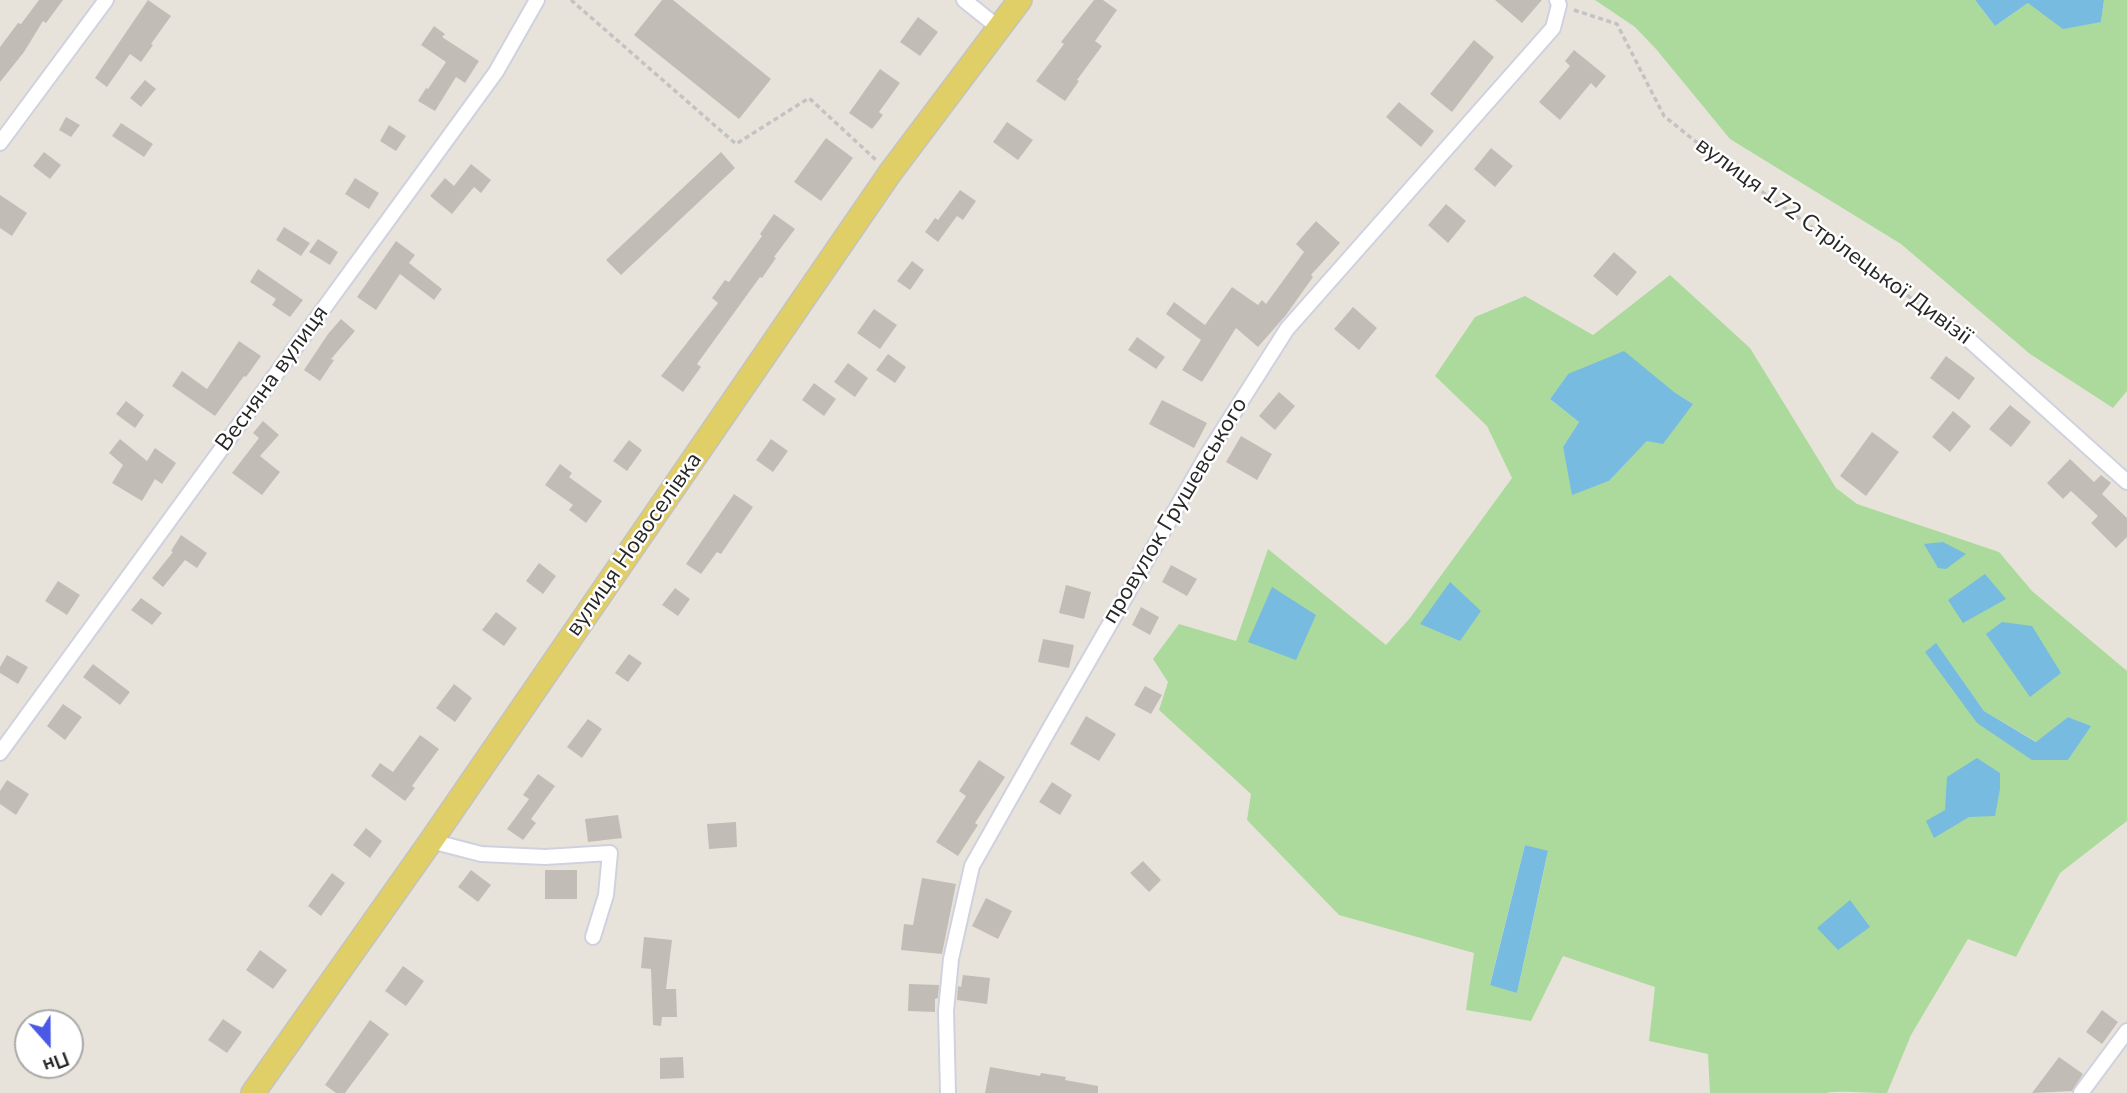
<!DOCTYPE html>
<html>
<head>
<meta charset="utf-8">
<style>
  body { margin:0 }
  #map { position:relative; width:2127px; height:1093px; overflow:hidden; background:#e8e3da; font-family:"Nunito Sans",sans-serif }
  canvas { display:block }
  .north { position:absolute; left:14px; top:1009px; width:70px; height:70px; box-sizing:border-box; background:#fff; border:2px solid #a9a9a9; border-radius:50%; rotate:159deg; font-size:19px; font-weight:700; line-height:28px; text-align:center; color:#272727 }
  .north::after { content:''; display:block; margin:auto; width:24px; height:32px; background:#4a59e5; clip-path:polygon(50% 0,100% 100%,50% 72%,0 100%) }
</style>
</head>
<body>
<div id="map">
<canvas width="2127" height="1093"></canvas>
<div class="north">Пн</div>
</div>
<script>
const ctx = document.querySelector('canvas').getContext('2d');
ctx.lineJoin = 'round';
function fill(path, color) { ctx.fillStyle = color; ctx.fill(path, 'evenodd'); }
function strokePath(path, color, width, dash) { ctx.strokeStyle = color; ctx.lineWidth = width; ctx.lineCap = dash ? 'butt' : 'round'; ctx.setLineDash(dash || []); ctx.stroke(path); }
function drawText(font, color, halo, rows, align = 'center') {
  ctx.font = font + ' "Nunito Sans",sans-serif'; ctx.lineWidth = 5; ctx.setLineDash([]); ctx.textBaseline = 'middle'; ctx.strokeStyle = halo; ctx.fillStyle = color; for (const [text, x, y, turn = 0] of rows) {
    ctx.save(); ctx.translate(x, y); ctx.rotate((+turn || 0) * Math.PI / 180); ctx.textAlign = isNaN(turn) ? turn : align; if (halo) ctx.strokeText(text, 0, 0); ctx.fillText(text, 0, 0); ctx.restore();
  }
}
fill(new Path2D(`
  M1595,0H1975L1995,26L2028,3L2101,22L2104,0H2127V391L2113,408L2030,354L1901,244L1730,139L1656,49L1635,27Z
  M1670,275L1750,348L1836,488L1857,504L1999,552L2032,591L2127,671V821L2060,873L2016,957L1968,939L1911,1035L1887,1093C1875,1093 1833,1090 1826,1093H1710L1708,1054L1649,1041L1655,987L1563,956L1531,1021L1466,1010L1474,953L1339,915L1247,820L1251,794L1159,710L1168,682L1153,659L1179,624L1236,641L1268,549L1386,645L1410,618L1512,478L1487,426L1435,376L1475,317L1525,296L1593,335ZM1568,374L1674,392L1693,404L1647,441L1609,481L1573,494L1563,447L1579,422L1550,399ZM1936,644L1984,711L2037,742L2068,717L2090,726L2068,760L1977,723ZM1525,845L1548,852L1517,993L1490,984Z`), '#abda9c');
fill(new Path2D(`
  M1975,0H2104L2101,22L2063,29L2028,3L1995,26Z
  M1624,351L1674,392L1693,404L1663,444L1647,441L1609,481L1572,495L1563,447L1579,422L1550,399L1568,374Z
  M1943,542L1966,554L1946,569L1938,568L1924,544Z
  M1985,574L2006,599L1963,623L1948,600Z
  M1450,582L1481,611L1460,641L1420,624Z
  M1272,587L1316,615L1296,660L1248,642Z
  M2002,622L2032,626L2061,673L2030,697L1986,634Z
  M1936,643L1984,711L2036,742L2068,717L2091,726L2068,760H2032L1977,723L1925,652Z
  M1977,758L2000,773V789L1995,816L1969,817L1934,838L1926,821L1945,810L1947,777Z
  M1525,845L1548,851L1517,993L1490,985Z
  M1850,900L1870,927L1838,950L1817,928Z`), '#77bbe0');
fill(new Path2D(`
  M39,0H63L46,23L43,21L24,52L0,82V47L18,23L21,24Z
  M148,0L171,16L151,44L153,45L141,62L130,54L107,87L95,78Z
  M662,0H673L771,79L739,119L634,35Z
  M1094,0H1103L1117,10L1095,41L1102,46L1077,80L1079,81L1065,101L1036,81L1064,44L1061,42Z
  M1495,0H1542L1522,23Z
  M918,17L938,32L920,56L900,42Z
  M434,26L445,34L442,37L479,61L465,83L456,77L435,111L418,101L426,88L428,89L446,62L421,45Z
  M1474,40L1494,57L1452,112L1430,94Z
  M1574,50L1606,76L1596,88L1591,83L1560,120L1539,102L1570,66L1565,61Z
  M880,69L900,83L879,112L883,115L872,129L849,113Z
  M145,80L156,89L141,107L130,98Z
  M1399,102L1434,131L1421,147L1386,117Z
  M66,117L80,125L71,137L59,130Z
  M1007,122L1033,140L1018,160L993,142Z
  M121,123L153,144L144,157L112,136Z
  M389,125L406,136L396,151L380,141Z
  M826,138L853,158L821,201L794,182Z
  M1491,148L1513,166L1495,187L1474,169Z
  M44,152L61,165L50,179L33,166Z
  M721,152L735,168L621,275L606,260Z
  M471,164L491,180L481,193L474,187L452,214L430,196L445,178L454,186Z
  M355,178L379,193L369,209L345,194Z
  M960,190L976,201L963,220L957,216L938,242L925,232L935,218L938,220Z
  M0,195L27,213L12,236L0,228Z
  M1446,204L1466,221L1448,243L1428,225Z
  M774,214L795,229L774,257L776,258L762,278L760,277L697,364L701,367L683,392L661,376L718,303L712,298L725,280L729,282L762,236L760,234Z
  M1316,221L1340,243L1311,275L1313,277L1286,315L1258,347L1236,328L1202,382L1182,370L1201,340L1166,314L1174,302L1205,325L1232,287L1258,305L1262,300L1266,304L1304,252L1296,244Z
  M284,227L310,243L301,256L276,240Z
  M318,239L338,252L330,265L309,252Z
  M396,241L415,255L409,263L442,289L434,300L400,274L376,310L357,297Z
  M1614,252L1637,272L1617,296L1593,276Z
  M912,261L924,270L910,290L897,281Z
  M258,269L303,300L290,317L272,305L276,299L250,282Z
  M1353,307L1377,328L1359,350L1334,329Z
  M874,309L897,325L880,349L857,333Z
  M341,319L355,331L331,359L334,360L320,381L304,370L328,334Z
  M1137,337L1165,357L1156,369L1128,350Z
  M239,341L261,356L246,377L244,376L215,416L172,386L182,371L207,389Z
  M888,354L906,367L895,383L876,370Z
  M1946,356L1975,378L1959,400L1930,378Z
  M848,363L868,378L855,397L834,382Z
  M814,383L836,399L824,416L802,400Z
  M1279,392L1295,406L1275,430L1259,416Z
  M1162,400L1207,423L1194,448L1149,424Z
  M126,401L144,415L135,428L116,414Z
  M2010,405L2031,422L2011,447L1989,429Z
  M1953,411L1971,426L1950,452L1932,437Z
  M263,421L279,435L260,456L280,472L262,495L232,473L259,438L253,433Z
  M1872,432L1899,452L1866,496L1840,476Z
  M1241,436L1272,454L1257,480L1226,462Z
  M120,439L147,461L155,448L176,463L162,484L155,479L142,501L112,483L123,465L109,453Z
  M771,439L788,451L773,472L756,460Z
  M629,440L642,450L627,471L613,461Z
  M2070,459L2094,482L2101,475L2111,483L2102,494L2127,518V537L2116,548L2091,523L2098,516L2071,491L2063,499L2047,483Z
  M560,464L572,473L569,477L602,501L586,523L569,510L573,505L545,485Z
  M734,494L753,507L721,554L717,552L701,574L686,564Z
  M181,535L207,553L197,568L185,560L163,587L152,578L173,552L171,551Z
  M539,563L556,576L543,594L526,581Z
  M1171,565L1197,579L1187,596L1162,582Z
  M58,581L80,595L67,615L45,601Z
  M1066,585L1091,592L1084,619L1059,613Z
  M675,588L690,599L678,616L662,605Z
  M141,598L162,613L152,625L131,610Z
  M1141,607L1159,617L1150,635L1132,625Z
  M496,612L517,628L504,646L482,630Z
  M1043,639L1074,645L1069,668L1038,662Z
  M629,654L642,663L628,682L615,673Z
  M7,655L28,667L18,684L0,673V667Z
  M93,664L130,692L120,705L83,677Z
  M454,684L472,698L455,722L436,708Z
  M1145,686L1162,695L1151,714L1134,705Z
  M63,704L82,717L65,740L47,726Z
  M1086,716L1116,734L1099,761L1070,744Z
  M588,719L602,729L582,758L567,747Z
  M420,735L439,749L412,786L415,788L405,801L371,776L380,763L393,772Z
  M979,760L1005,777L975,823L978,825L958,856L936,842L966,796L959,791Z
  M538,774L555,786L531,819L536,823L523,840L507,829L529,799L523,795Z
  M7,780L29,794L16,815L0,804V791Z
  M1052,782L1072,795L1060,815L1039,802Z
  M618,815L622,838L588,842L585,819Z
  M736,822L737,847L709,849L707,824Z
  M366,828L382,841L370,858L353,845Z
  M1143,861L1161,880L1149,892L1130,873Z
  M471,870L491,885L478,902L458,887Z
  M545,870H577V899H545Z
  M332,873L345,883L321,916L308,906Z
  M922,878L956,884L942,954L901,950L904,924L913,925Z
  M986,898L1012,911L998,939L972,926Z
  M644,937L672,940L666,989H676L677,1017H662L661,1026L653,1025L651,969L641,968Z
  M260,950L287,970L273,989L246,970Z
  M403,966L424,981L406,1006L385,991Z
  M963,975L990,978L987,1004L957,1000L958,986L961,987Z
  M909,984L939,985L938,998L935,999V1012L908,1011Z
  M2102,1010L2118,1022L2102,1044L2086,1032Z
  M223,1019L242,1032L227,1053L208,1040Z
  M370,1020L389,1034L345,1093H336L325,1085Z
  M683,1057L684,1078L660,1079V1058Z
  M2059,1057L2083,1074L2072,1091L2032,1093Z
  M990,1067L1040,1076L1041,1073L1066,1077L1065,1080L1098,1086V1093H985Z`), '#c1bdb6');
const minor = new Path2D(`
  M964,0L999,28
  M0,143L106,0
  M1967,338L2127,482
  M0,753L496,72L537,0
  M431,841L481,854L545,857L610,853L606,895L593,937
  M948,1093L946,1011L951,959L972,866L1046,735L1207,455L1287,329L1553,28L1559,5L1557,0
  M2081,1093L2127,1031`);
const primary = new Path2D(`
  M253,1093L431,841L890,173L1020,0`);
strokePath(minor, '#d0d1df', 18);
strokePath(primary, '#c3c3c3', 26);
strokePath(new Path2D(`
  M571,0L736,144L809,98L876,160
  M1574,10L1617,24L1664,116L1730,169L1956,330`), '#c3c3c3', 3.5, [5, 3.5]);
strokePath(minor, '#fff', 14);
strokePath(primary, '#e0ce67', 23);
drawText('23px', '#272727', '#fff', [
  ["вулиця 172 Стрілецької Дивізії",1833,242,36],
  ["Весняна вулиця",273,379,-54],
  ["провулок Грушевського",1176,511,-59],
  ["вулиця Новоселівка",635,545,-55]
]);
</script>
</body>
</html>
